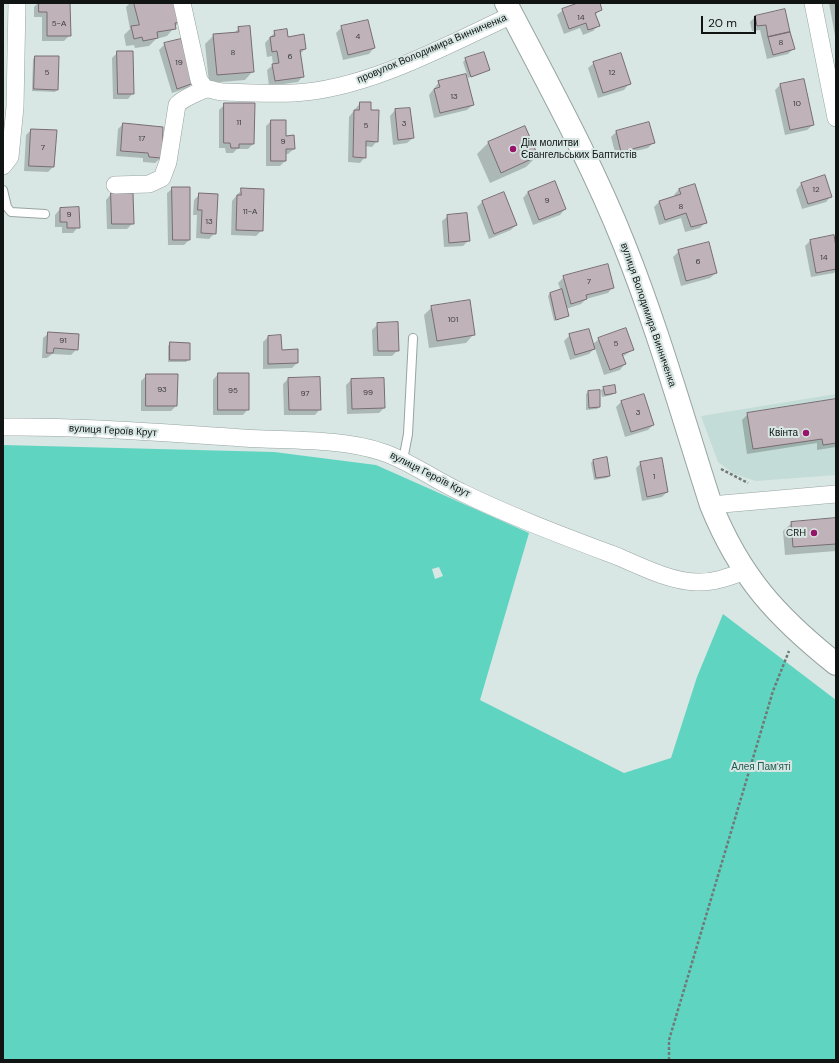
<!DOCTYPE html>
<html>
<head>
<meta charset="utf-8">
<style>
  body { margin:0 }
  #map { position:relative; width:839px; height:1063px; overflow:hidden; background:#d8e7e3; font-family:"DM Sans",sans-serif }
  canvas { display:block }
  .frame { position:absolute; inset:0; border:4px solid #101514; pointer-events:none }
  .scale { position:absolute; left:701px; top:16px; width:55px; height:18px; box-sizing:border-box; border:2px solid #101514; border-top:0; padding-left:5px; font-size:12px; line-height:14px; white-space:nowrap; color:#101514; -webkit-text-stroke:3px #d8e7e3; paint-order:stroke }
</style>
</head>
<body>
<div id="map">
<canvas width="839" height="1063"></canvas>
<div class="frame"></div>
<div class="scale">20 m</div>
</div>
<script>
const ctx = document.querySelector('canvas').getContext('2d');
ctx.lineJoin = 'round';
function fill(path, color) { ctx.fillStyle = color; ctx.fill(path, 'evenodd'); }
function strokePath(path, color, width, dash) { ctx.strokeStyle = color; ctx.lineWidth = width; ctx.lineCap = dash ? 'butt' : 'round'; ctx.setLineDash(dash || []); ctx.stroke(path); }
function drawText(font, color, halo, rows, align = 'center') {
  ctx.font = font + ' "DM Sans",sans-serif'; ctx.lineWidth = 4; ctx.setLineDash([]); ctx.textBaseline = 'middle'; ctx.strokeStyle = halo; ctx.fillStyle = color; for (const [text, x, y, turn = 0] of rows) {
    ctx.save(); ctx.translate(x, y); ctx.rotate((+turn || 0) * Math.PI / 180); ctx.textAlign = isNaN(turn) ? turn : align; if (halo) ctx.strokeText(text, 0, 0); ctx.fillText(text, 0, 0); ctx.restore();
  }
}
fill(new Path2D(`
  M836,394V475L756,481L734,474L718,462L701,416Z`), '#c4dcd7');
fill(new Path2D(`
  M3,445L274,452L376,465L529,533L480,700L624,773L671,758L697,677L723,614L836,700V1060H3ZM439,567L443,576L435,579L432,569Z`), '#5fd4c1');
fill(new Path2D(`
  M38,3H69L70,35L64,41H42V17H34V7Z
  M130,3H175L179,22L167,36L156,39L149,46L135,48L134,45L126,46L124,35L130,29L126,7Z
  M581,3H599L601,9L595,15L599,25L593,31L583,35L580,28L564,34L557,15L563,10Z
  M829,3H836V41Z
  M784,10L793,49L788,54L767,59L760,30L752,31L750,22L755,17Z
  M342,27L374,48L369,54L343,60L336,33Z
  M239,28L253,71L245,80L209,83L205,44L214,35L233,34Z
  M275,32L305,49L300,54L303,76L298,82L269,86L267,70L273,65L272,56L267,57L265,43Z
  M165,44L193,83L187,88L172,93L159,50Z
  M118,52L133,93L128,99H113L112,58Z
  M36,57L57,89L55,92L32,91L33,59Z
  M466,59L489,70L468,78L463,62Z
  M594,63L629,84L624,90L598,98L588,68Z
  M439,82L473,105L467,110L434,118L429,95Z
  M781,84L813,125L807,130L785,135L775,90Z
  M360,103L370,111L377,141L372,147L365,146V157L360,163L348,162L349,117Z
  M225,104L253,144L248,149H237L233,153H226L225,148H219V110Z
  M410,109L413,138L407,143L393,145L390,116L395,110Z
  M271,121L294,149L288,154H285V161L280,166H266V126Z
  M649,123L654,142L648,148L616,156L611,137L616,132Z
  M123,124L161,158L155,163L143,162V158L116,156L118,129Z
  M31,130L55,131L53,167L48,172L24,171L26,135Z
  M488,143L537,156L526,167L490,183L477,154Z
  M824,177L831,196L826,202L802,209L796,190L801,184Z
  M173,188L189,240L184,245H168L167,193Z
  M242,189L262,230L256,236L231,235L232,201Z
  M679,189L706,222L700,228L685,232L681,218L659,225L654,207L659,202L675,197L674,195Z
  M528,192L565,209L560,215L533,225L523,198Z
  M111,194L133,223L127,229H107L106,200Z
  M200,194L215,233L209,239L196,238L197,215H193L194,200Z
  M504,194L516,225L511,230L489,239L477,207L482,202Z
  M78,208V227L73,233H62V227H55V215L60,209Z
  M448,216L469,240L463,246L444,247L442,221Z
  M833,236L836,252V271L834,273L811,277L805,246L810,241Z
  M679,251L716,273L710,278L681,286L673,257Z
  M564,277L613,287L608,293L586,299L581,304L566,309L568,316L554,321L548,296L550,293L561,291L558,283Z
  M432,307L474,334L466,343L429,348L424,315Z
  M378,324L398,350L392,356H373L372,330Z
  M49,333L77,349L71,355L52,354L47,358H42L43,338Z
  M570,335L593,344L599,339L633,350L622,357L625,364L620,370L604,375L595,348L589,354L570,360L564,341Z
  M268,337L281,351L297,363L292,368L263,369V342Z
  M170,343L189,359L186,362H168V346Z
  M218,374H248V409L243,415H213V380Z
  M147,375L176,406L171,411H141V381Z
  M288,379L320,409L315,415H284L283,384Z
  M351,380L384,408L379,413L347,414L346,385Z
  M604,388L615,392L612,395L602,397L601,390Z
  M599,391V407L597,409L586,410V394L588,392Z
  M644,395L653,425L648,430L625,437L616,407L621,402Z
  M836,400V447L817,450V443L747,454L742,420L748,414Z
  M593,461L609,476L607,478L594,480L591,463Z
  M641,463L667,492L662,497L642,501L636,468Z
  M836,519V551L785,555L783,531L792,523Z`), '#0003');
const building = new Path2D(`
  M39,3H70L71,36H47V12H39Z
  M134,3H176L180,22L175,23L176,29L157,32L158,38L143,41L142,37L134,39L131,26L139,25Z
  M578,3H600L602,10L595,13L600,26L588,30L586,23L569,29L562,9Z
  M785,9L790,32L768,37L766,25L757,26L755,16Z
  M368,20L375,48L348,55L341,26Z
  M250,26L254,72L217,75L213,34L239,32L238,27Z
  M287,29L288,37L304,34L306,49L300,50L304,77L275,81L272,64L279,63L277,51L272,52L270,37L275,36L274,31Z
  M790,32L795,49L773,55L768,37Z
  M181,39L194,83L177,89L164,43Z
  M117,51H133L134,94H118Z
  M484,52L490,70L471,77L465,58Z
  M621,53L631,84L603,93L593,62Z
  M35,56H59L58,90L34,89Z
  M466,74L474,105L440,113L434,89L440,87L438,81Z
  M804,79L814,125L790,130L780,84Z
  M360,102H371V110H379L378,142L366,141V158L353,157L354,110H359Z
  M224,103H255L254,144H239V148H231L230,143H224Z
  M410,108L414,138L398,140L395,109Z
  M271,120H286V136L294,135L295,149H286V161H271Z
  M649,122L655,143L621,152L616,131Z
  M123,123L163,127L162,158L149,157L148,153L121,151Z
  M525,126L538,156L501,173L488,142Z
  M31,129L57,130L54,167L29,166Z
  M825,175L832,197L808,204L801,183Z
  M555,181L566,209L539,220L528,192Z
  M695,184L707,223L691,227L686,213L665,220L659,201L681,194L679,189Z
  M172,187H190V240H173Z
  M241,188L264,189L263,231L236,230L237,195H241Z
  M504,192L517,225L494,234L482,201Z
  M111,193H133L134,224H112Z
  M199,193L218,194L216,234L201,233L202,210H198Z
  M79,207L80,228H67V222H60V208Z
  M467,213L470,241L449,243L447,215Z
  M834,235L836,247V269L816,273L810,240Z
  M709,242L717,273L686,281L678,250Z
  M608,264L614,288L586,295L587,299L571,304L563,276Z
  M562,289L569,316L556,320L550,293Z
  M470,300L475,335L437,341L431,306Z
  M398,322L399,351H378L377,323Z
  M626,328L634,350L622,354L626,364L610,370L598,338Z
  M589,329L595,349L575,355L569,334Z
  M48,332L79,334L78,350L54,348L53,353H47Z
  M281,335L282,350L298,349V363L268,364V336Z
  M170,342L190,343V360H170Z
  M218,373H249V410H218Z
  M146,374H178L177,406H146Z
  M320,377L321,410H289L288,378Z
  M384,378L385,408L352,409L351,379Z
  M615,385L616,393L605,395L603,387Z
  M600,390V407L589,408L588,391Z
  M644,394L654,425L631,432L621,401Z
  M836,399V443L823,445L822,439L753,449L747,413Z
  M607,457L610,476L596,478L593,460Z
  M662,458L668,492L647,497L640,462Z
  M836,518V544L793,547L791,522Z`);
fill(building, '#bfb3b9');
strokePath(building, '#786c72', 1);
const lane = new Path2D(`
  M3,190L7,207L11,212L45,214
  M403,460L408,434L413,338`);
const street = new Path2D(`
  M182,3L199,80L204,87L208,89
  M813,3L836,118
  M3,166L10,157L15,107L17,3
  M115,185L149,184L162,178L168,162L177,105C180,100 203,89 209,89C214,90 219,92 224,92C247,93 271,94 294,93C368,89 445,46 512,15
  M3,427C83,426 163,433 243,438C287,441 340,438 382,452C410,461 434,480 461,492C512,517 566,537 619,557C642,567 670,581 696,582C713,583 729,577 745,571
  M711,505L836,494`);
const secondary = new Path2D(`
  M506,3C547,82 591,161 624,244C658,329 683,418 711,505C740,577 777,617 836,664`);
strokePath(lane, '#97a4a1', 10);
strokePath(street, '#97a4a1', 18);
strokePath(secondary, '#97a4a1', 24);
strokePath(new Path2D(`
  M721,469L748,483
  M669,1060V1040L773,691L789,651`), '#707977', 2.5, [3, 2]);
strokePath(lane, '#fff', 8);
strokePath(street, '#fff', 17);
strokePath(secondary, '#fff', 22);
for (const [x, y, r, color] of [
  [513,149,4,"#98146a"],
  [806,433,4,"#98146a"],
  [814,533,4,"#98146a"]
]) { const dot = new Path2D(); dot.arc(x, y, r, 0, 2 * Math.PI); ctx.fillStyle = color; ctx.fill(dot); strokePath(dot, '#d8e7e3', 1.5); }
drawText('8px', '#3c3c3d', null, [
  ["14",581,18],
  ["5-А",59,24],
  ["4",358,37],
  ["8",781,43],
  ["8",233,53],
  ["6",290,57],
  ["19",179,63],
  ["5",47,73],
  ["12",612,73],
  ["13",454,97],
  ["10",797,104],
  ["11",239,123],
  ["3",404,124],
  ["5",366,126],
  ["17",142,139],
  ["9",283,142],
  ["7",43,148],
  ["12",816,190],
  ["9",547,201],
  ["8",681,207],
  ["11-А",250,212],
  ["9",69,215],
  ["13",209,222],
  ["14",824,258],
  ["6",698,262],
  ["7",589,282],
  ["101",453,320],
  ["91",63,341],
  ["5",616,344],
  ["93",162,390],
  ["95",233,391],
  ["99",368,393],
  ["97",305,394],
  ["3",638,413],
  ["1",654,477]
]);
drawText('10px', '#101514', '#d8e7e3', [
  ["провулок Володимира Винниченка",432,49,-23],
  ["вулиця Володимира Винниченка",648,315,71],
  ["вулиця Героїв Крут",113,431,3],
  ["вулиця Героїв Крут",430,475,27]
]);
drawText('10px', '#101514', '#d8e7e3', [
  ["Дім молитви",521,143,"left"],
  ["Євангельських Баптистів",521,155,"left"],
  ["Квінта",798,433],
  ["CRH",806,533]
], 'right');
drawText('10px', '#205c53', '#d8e7e3', [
  ["Алея Пам'яті",761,767]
]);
</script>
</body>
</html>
